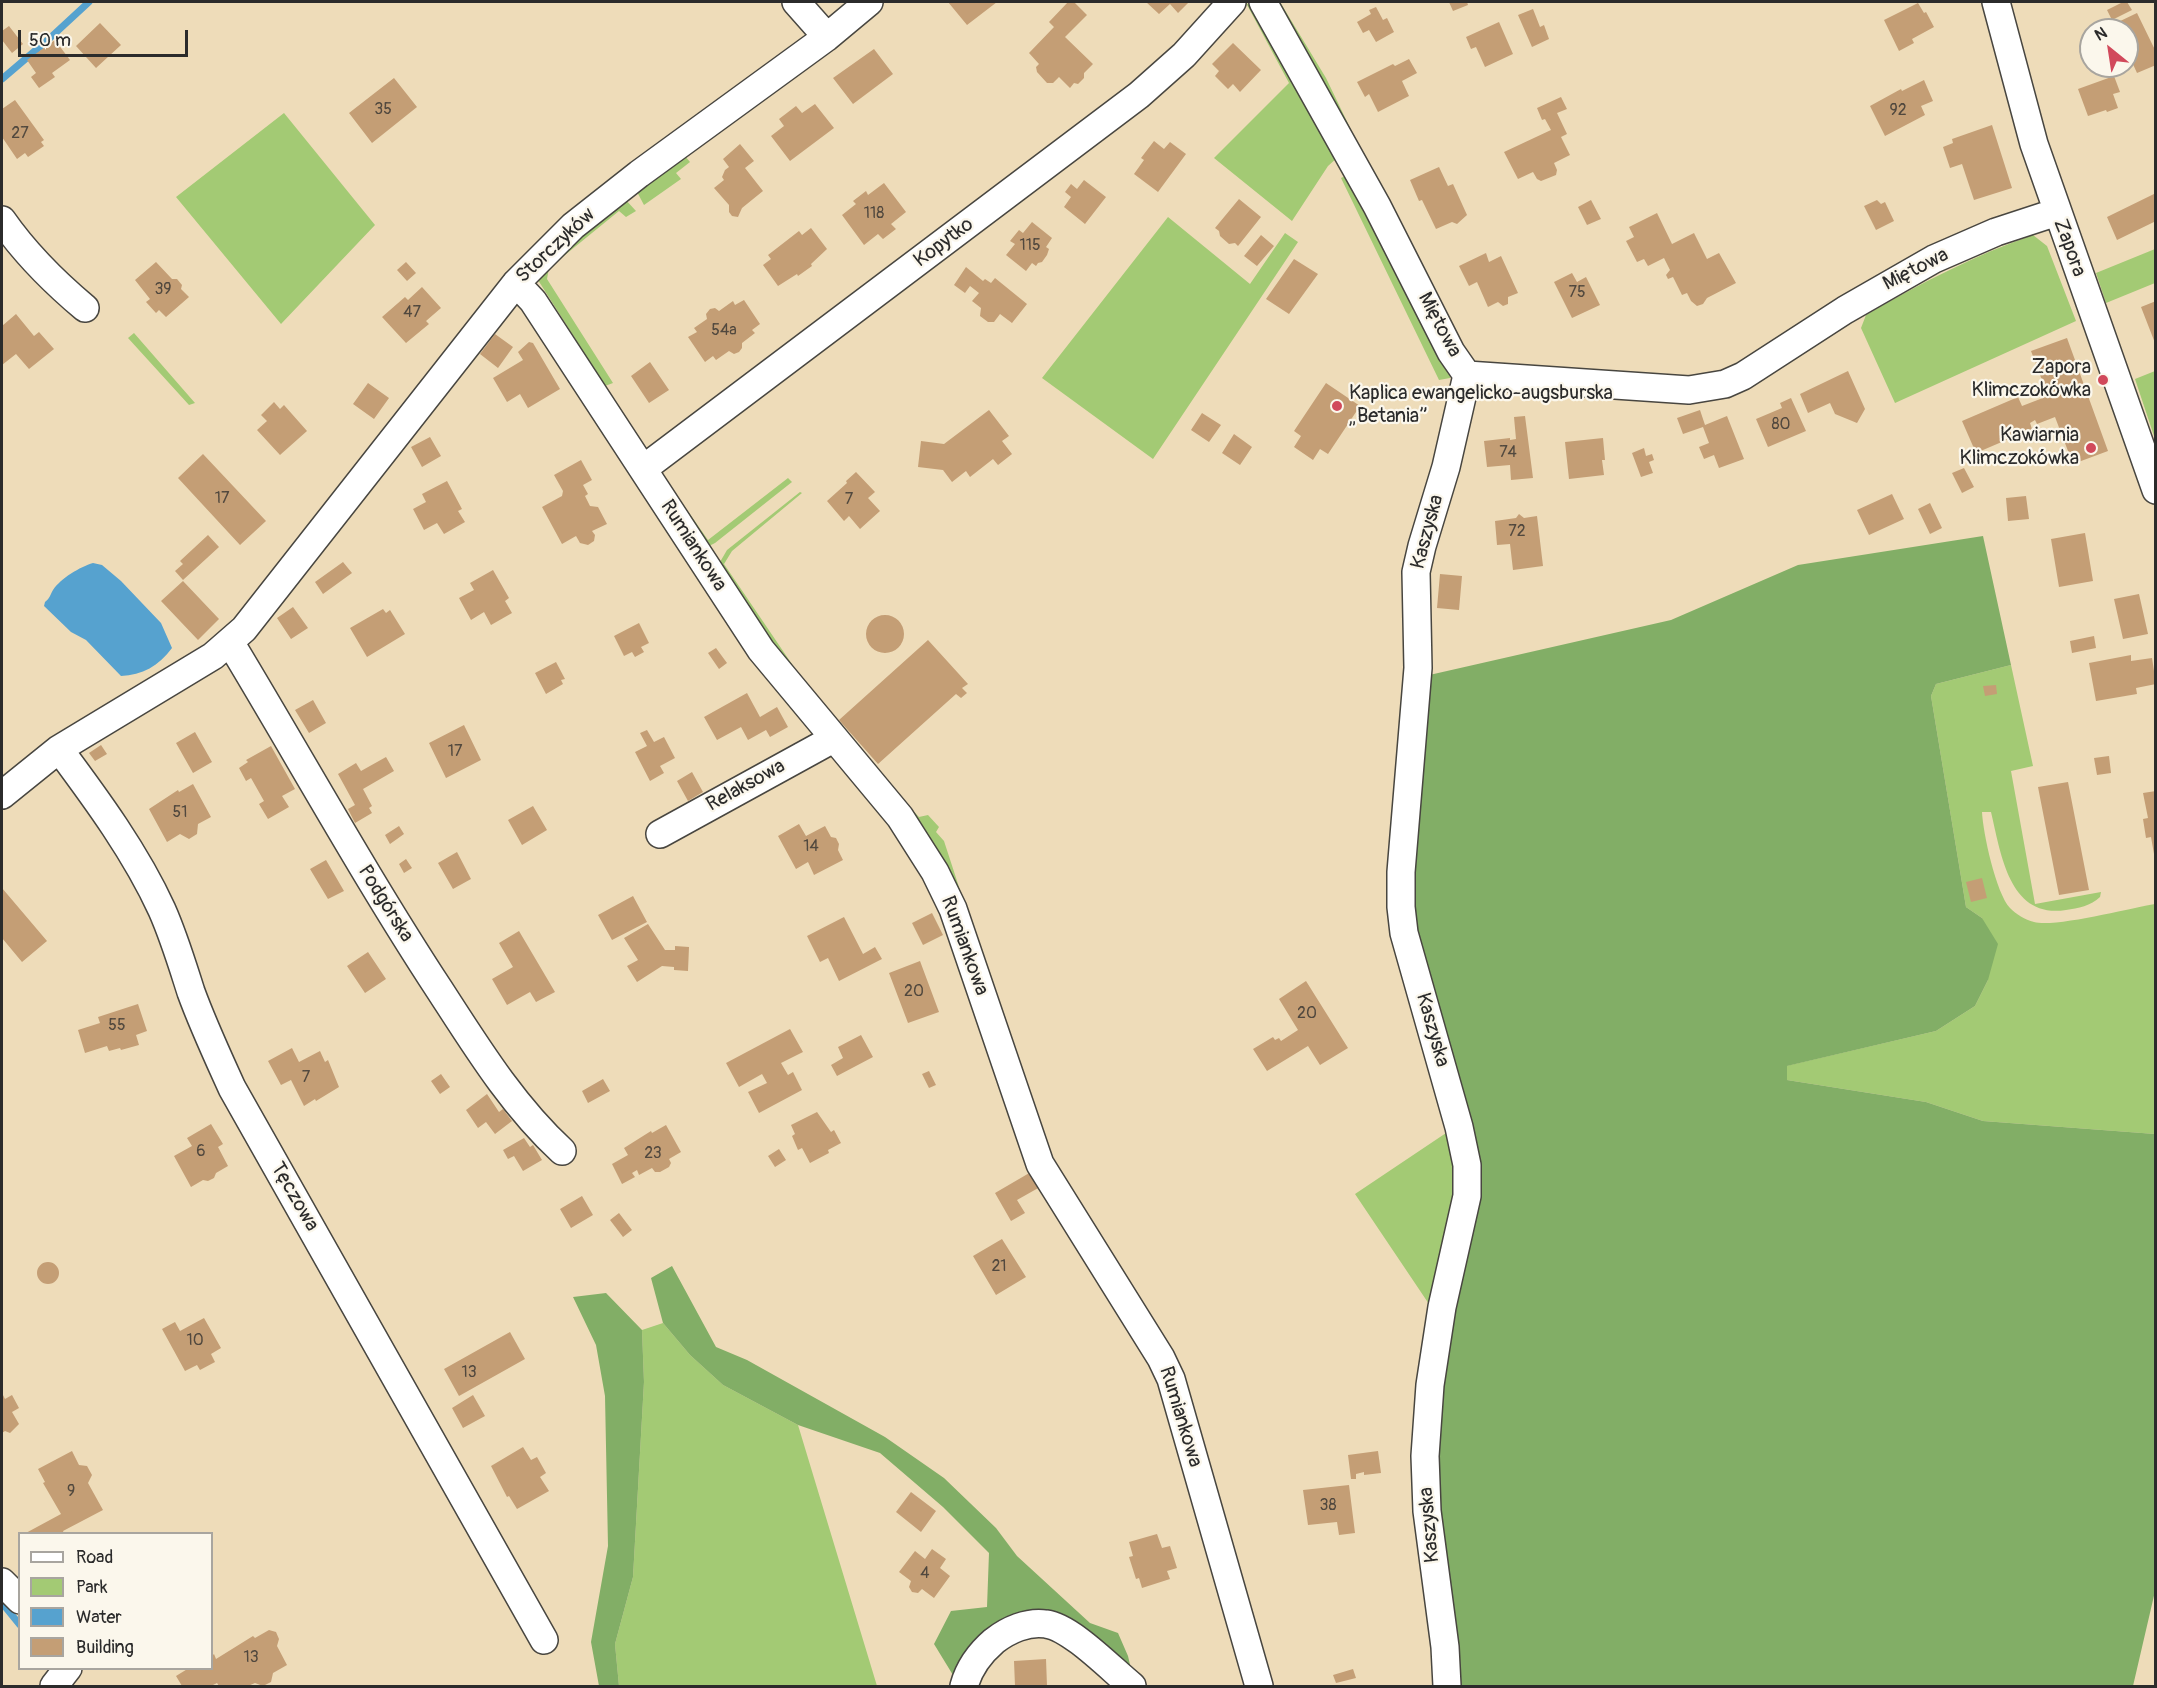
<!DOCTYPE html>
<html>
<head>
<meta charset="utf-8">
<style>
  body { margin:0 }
  #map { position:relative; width:2157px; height:1688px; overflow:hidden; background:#eedcb9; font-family:Pangolin,sans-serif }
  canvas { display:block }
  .frame { position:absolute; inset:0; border:3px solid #2b2b2b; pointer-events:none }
  .legend { position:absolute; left:18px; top:1532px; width:195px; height:138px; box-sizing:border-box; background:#fbf7ec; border:2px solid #a8a59f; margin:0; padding:8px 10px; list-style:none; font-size:18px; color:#2b2b2b }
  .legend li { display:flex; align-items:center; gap:12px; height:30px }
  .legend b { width:30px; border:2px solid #a8a59f }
  .north { position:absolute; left:2079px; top:18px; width:60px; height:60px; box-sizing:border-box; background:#fbf7ec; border:2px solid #a8a59f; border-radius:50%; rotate:330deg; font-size:16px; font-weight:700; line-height:24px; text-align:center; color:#2b2b2b }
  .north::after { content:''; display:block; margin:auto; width:21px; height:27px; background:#d1495b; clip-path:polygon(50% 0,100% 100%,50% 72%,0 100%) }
  .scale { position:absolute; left:18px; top:30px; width:170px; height:27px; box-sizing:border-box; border:3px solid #2b2b2b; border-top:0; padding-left:8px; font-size:18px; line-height:21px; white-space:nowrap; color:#2b2b2b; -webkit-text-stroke:4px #fbf7ec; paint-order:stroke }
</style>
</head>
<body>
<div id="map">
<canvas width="2157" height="1688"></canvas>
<div class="frame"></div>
<ul class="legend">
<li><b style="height:8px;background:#fff"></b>Road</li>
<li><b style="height:16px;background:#a3ca74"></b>Park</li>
<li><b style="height:16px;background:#56a2cf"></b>Water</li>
<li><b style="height:16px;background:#c49e75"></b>Building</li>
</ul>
<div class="north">N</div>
<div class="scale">50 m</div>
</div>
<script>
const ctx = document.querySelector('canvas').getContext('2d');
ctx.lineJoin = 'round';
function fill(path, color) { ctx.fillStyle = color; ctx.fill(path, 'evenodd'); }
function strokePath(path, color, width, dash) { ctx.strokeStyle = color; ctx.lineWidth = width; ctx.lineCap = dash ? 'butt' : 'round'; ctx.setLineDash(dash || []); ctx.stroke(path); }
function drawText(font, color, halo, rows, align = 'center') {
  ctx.font = font + ' Pangolin,sans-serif'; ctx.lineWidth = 4.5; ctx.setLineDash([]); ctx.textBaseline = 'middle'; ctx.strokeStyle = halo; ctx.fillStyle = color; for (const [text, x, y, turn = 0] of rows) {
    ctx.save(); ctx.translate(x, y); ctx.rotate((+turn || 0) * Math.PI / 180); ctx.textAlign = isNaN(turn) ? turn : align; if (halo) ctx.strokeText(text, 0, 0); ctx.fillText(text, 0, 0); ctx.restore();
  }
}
fill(new Path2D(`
  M1270,2H1280L1326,78L1367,163Z
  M1246,3L1254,7L1338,157L1328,166L1292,221L1214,158L1289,83Z
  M284,113L375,225L281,324L176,197Z
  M684,155L690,162L676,173L681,179L644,205L636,190Z
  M1350,174L1451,369L1450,378L1439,380L1341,178Z
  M624,198L636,211L626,217L619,211L549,268L547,279L613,383L605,386L538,280V271Z
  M1168,217L1250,284L1285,233L1298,242L1153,459L1042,378Z
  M2033,235L2047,246L2076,321L1895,403L1861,328L1866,315C1919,284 1975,255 2033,235Z
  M2155,249V283L2106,303L2096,273Z
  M134,333L195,403L189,405L128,338Z
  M2155,371V439L2135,379Z
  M659,470L708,540L788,478L792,482L715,543L709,546Z
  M800,492L802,493L732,551L724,564L838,732L919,817L928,815L939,827L936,832L944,841L987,973L964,915L766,646L720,562L727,550Z
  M2011,665L2033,766L2011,771L2035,904L2101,892L2100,897C2091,906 2078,908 2066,910C2009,919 2001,854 1991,812H1982C1983,833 1996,893 2010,908C2016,914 2025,920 2034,922C2054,928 2131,908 2155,904V1134L1983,1121L1926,1102L1787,1080L1786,1066L1936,1031L1975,1006L1988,980L1982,918L1966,907L1931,696L1936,684Z
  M1449,1131L1460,1176L1435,1313L1355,1194Z
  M663,1323L690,1355L723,1385L798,1425L877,1686H619L615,1644L633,1577L644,1382L642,1330Z`), '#a3ca74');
fill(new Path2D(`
  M1983,536L2011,665L1936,684L1931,696L1966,907L1982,918L1998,944L1988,980L1975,1006L1936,1031L1787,1066V1080L1926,1102L1983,1121L2155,1134L2156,1587L2133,1686H1453L1432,1457L1471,1196L1408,920L1425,676L1671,620L1798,565Z
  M672,1266L716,1347L747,1360L885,1437L944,1478L996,1528L1017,1556L1090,1623L1118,1633L1128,1656L1134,1682L1052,1617L956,1680L934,1644L951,1611L987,1607L989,1553L943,1507L880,1453L798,1425L723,1385L690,1355L663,1323L651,1278Z
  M606,1293L642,1330L644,1382L633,1577L615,1644L619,1686H599L591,1642L608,1546L605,1396L596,1345L573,1297Z`), '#82ae66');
fill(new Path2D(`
  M93,563L102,565L121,581L161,623L172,648C159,666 142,675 121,676L86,640L71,632L44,606L45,602C50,598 50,595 53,590C61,578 80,567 93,563Z`), '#56a2cf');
strokePath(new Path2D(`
  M2,79L50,38L89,2
  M2,1603L20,1625`), '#56a2cf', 7);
fill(new Path2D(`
  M948,2H997L967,25Z
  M1068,2H1074L1087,15L1065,37L1093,64L1084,73V78L1078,84L1074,83L1070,88L1059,77L1053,83H1047L1037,72L1036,67L1039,64L1029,53L1054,27L1049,22Z
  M1146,2H1189L1178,13L1170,4L1159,14Z
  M1449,2H1467L1468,5L1453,11Z
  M2123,2H2127L2132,10L2112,20L2107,10Z
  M1918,3L1924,13L1926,12L1934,27L1912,39L1914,43L1899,51L1884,20Z
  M1376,7L1383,20L1387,18L1394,32L1376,42L1369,30L1363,33L1357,22L1371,14L1369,10Z
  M1533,9L1540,27L1544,25L1549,39L1532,47L1518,15Z
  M2137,13L2156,52V65L2137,73L2127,51V30H2117L2114,24Z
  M1499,22L1513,54L1485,67L1476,47L1471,49L1466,37Z
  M100,23L121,45L96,68L76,46Z
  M9,26L23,44L12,53L2,40V31Z
  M55,40L70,60L52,73L55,77L39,88L31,77L36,73L27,60Z
  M1233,43L1261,70L1240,92L1233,84L1228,89L1215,76L1219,71L1212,64Z
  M874,49L893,74L853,104L833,78Z
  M1409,59L1417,73L1402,81L1409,96L1378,112L1369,94L1365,97L1357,82L1393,64L1395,66Z
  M2114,76L2120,92L2113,94L2118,108L2107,112L2106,110L2088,116L2078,89Z
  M394,78L417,107L372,143L349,113Z
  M1924,80L1933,101L1921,106L1925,115L1885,136L1870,106L1901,89L1902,91Z
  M1561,97L1567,109L1557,113L1567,134L1561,137L1570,155L1554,163L1557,170L1556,175L1541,181L1537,179L1533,172L1518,179L1504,152L1551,130L1545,119L1542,120L1537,108Z
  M15,100L44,140L41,142L44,146L28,157L25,153L17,159L2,137V109Z
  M815,104L834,128L790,161L771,136L784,126L779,119L796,106L802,113Z
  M1992,125L2012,188L1974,200L1962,164L1950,168L1943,147L1953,143L1952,139Z
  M1154,141L1164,149L1170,142L1186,154L1158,192L1134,174L1144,160L1141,158Z
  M740,144L754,161L745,168L763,191L742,208L738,217L732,216L729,212V205L714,188L724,180L722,177L725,170L729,167L723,159Z
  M1439,167L1448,186L1453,184L1467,215L1457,224L1452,222L1436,229L1422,200L1419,201L1410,180Z
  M1084,180L1106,197L1085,224L1064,207L1071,197L1065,192L1071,184L1077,189Z
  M884,183L906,212L891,224L896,229L883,239L878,234L864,245L842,215L856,204L853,201L866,191L868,195Z
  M2156,193V221L2117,240L2107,217Z
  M1239,199L1261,217L1238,246L1235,243L1229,244L1220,236L1219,231L1215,228Z
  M1591,200L1601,219L1587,225L1578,207Z
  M1877,200L1881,204L1885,202L1894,221L1876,230L1864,206Z
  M1657,213L1672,244L1694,233L1707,259L1719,253L1736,283L1707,298L1703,304L1697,306L1691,301L1687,293L1682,295L1673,277L1668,279L1666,275L1670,270L1664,258L1648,266L1644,259L1637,262L1626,241L1634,237L1629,227Z
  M1032,222L1052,238L1046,247L1049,249L1047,255L1042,262L1038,263L1036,266L1032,263L1026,271L1006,255L1015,244L1010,241L1019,230L1023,233Z
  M811,228L827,249L811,264L812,266L798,276L797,274L778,286L763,265L771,259L768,255L799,231L802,235Z
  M1261,235L1274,246L1257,266L1244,256Z
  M1486,253L1489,262L1501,256L1518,293L1508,297V304L1503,306L1498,302L1488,307L1477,282L1469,286L1459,266Z
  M1294,259L1318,274L1289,314L1266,299Z
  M156,262L172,279H177L182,285L181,289L189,297L166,317L159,310L156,313L146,302L150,299L135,280Z
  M406,262L416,273L407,281L397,270Z
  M966,267L983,281L985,279L991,283L995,278L1027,304L1012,323L1000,314L994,322H988L980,316L981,308L972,301L979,293L970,286L965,293L954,285Z
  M1572,273L1577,282L1586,277L1600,305L1572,318L1554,282Z
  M422,287L441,308L426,321L429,324L406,343L382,317L405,297L408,300Z
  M744,300L760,324L752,330L755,333L742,343V348L739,352L734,354L729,351L716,360L713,356L705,362L688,337L697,332L694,328L707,319L706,314L710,309L715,308L719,311L733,301L735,305Z
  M2156,301V343H2155L2141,307Z
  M16,314L34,336L39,332L54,349L29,369L16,354L2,365V326Z
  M495,334L513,347L498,368L480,354Z
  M2067,338L2108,451L2073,464L2055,417L2037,424L2035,420L2030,423L2032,429L1976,453L1962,421L2018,397L2022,406L2048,396L2031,351Z
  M529,342L533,343L560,389L528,408L520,394L507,402L493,378L523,360L518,352Z
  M650,362L669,390L649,403L631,376Z
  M1848,371L1865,409L1857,423L1835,414L1830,403L1808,413L1800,394Z
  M368,383L389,398L374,419L353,404Z
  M1326,383L1360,406L1328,454L1320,449L1313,460L1294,447L1301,436L1294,431Z
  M1791,398L1806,431L1768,447L1756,419L1782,408L1780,403Z
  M274,402L280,409L284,405L307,431L280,455L257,430L267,421L261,415Z
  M989,410L1009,436L1002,441L1012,454L998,465L993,459L970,477L966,471L952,482L943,470L918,467L921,441L944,444Z
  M1700,410L1705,425L1727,416L1744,459L1719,468L1714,455L1704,459L1699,447L1709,443L1703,427L1683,434L1677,418Z
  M1202,413L1221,425L1209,442L1191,430Z
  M1525,416L1533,478L1511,480L1510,465L1487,467L1484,441L1510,438V440L1516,439L1514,417Z
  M1234,434L1252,447L1240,465L1222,453Z
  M430,437L441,456L422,467L411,447Z
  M1603,438L1605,460H1602L1604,475L1569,479L1565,442Z
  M1644,448L1646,456L1652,454L1654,460L1649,462L1653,473L1641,477L1632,453Z
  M203,454L266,521L240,545L178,478Z
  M581,460L592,480L583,485L588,494L585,496L590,506L598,507L607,524L592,531L595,535L594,541L588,545L580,543L576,536L562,544L542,507L562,496L563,491L554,475Z
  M1964,468L1974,487L1962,493L1952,473Z
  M856,472L875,492L868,498L880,511L860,529L849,516L844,521L827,501L847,483L846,481Z
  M447,481L462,509L458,511L465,522L444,534L437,523L424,530L413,509L426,502L422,494Z
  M1892,494L1904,519L1869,535L1857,510Z
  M2026,496L2029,519L2008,521L2006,498Z
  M1930,503L1942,528L1930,534L1918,509Z
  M1519,514L1524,518L1537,516L1543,566L1513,570L1510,544L1497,545L1495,521L1516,518Z
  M2085,533L2093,581L2059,587L2051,539Z
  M208,535L219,547L183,580L175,571L183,564L180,561Z
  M343,562L352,573L323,594L315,582Z
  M493,570L509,598L505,601L512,613L491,625L484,612L471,620L459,598L474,590L470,583Z
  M1440,574L1462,576L1459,610L1437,608Z
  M183,581L219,619L198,640L161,601Z
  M2139,594L2148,634L2123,639L2114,599Z
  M293,607L308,628L291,639L277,618Z
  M383,609L386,613L390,610L405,634L367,657L350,628Z
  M866 634a19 19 0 1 1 38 0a19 19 0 1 1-38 0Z
  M639,623L649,643L641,647L644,652L635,657L632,652L624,656L614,636Z
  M2094,636L2096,648L2072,653L2070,641Z
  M928,640L968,684L962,688L967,693L961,698L956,694L878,764L839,720Z
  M716,648L727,663L719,669L708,653Z
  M2131,655V661L2152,658L2156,684L2136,688L2137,694L2096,701L2089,663Z
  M556,662L565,679L561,680L563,684L546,694L535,673Z
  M1996,685L1997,694L1985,696L1983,686Z
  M747,693L760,717L777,707L788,727L770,737L766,730L748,740L741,727L717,740L704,717Z
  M313,700L326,723L309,733L295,710Z
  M464,725L481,760L446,778L429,743Z
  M647,730L654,742L664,737L675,758L660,766L664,773L650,781L635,752L647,746L640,733Z
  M195,732L212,762L193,773L176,743Z
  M101,745L107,754L95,761L89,753Z
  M271,746L295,789L282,796L289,807L268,819L259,804L264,801L251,778L246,781L239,768L248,762L246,760Z
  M2109,756L2111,773L2097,775L2094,758Z
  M386,757L394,771L363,789L372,806L369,808L372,813L355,823L348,809L355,805L338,774L356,763L361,771Z
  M692,772L703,792L688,801L677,781Z
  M2068,782L2089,890L2059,895L2038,787Z
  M193,784L211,817L198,824L197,834L189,839L180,834L167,842L149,809L178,790L179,792Z
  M2156,791V854H2154L2151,837L2146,838L2143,819L2148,818L2143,793Z
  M533,806L547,830L522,845L508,820Z
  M799,824L806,836L825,826L831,837L836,838L839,844L838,850L843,860L814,875L808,862L796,869L778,836Z
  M399,826L404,834L390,844L385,835Z
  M457,852L471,879L453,889L438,863Z
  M406,859L412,868L404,873L399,864Z
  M326,860L344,891L328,899L310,869Z
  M1982,878L1987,898L1971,902L1966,882Z
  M2,888L47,941L22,962L2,938Z
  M633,896L647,922L612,940L598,915Z
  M932,913L943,935L923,945L912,923Z
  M844,917L863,954L875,947L882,959L839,981L828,958L820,962L807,936Z
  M648,924L665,950H675V946L689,947L688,971L674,970V967L662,966L637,982L627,966L638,960L624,938Z
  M519,931L555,992L536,1002L530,992L507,1005L492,979L513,967L499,943Z
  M368,952L386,979L365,993L347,966Z
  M920,961L939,1012L908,1023L889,973Z
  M1306,981L1348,1048L1320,1065L1308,1046L1267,1071L1253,1049L1273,1037L1275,1040L1279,1038L1281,1041L1298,1030L1279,999Z
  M138,1004L147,1031L136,1035L139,1045L121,1050L120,1048L109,1051L107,1046L85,1053L78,1030L100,1023L98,1017Z
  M790,1029L803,1052L781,1063L788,1075L793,1072L802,1090L759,1113L748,1092L767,1083L762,1074L739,1087L726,1063Z
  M861,1035L873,1057L837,1076L831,1065L843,1058L838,1047Z
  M292,1048L299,1062L320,1051L325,1062L328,1060L339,1087L316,1101L315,1099L304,1106L291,1080L281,1085L268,1061Z
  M929,1071L936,1085L929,1088L922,1074Z
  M441,1074L450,1087L440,1094L431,1081Z
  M603,1079L610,1091L588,1103L582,1091Z
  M487,1094L499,1112L503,1109L512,1121L495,1134L486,1122L478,1128L466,1110Z
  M817,1112L831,1132L834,1130L841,1143L828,1150L829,1153L810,1163L802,1148L798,1150L792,1136L795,1134L791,1125Z
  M211,1124L223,1144L218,1147L228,1166L216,1173L214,1178L208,1181L203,1180L191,1187L174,1156L192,1146L187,1138Z
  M666,1125L681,1152L669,1159L671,1163L669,1167L660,1172H655L652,1168L639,1175L637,1170L632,1173L635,1177L622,1184L612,1164L628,1155L624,1148L651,1131L652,1133Z
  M524,1138L530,1147L533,1145L542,1160L523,1171L514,1156L508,1159L503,1150Z
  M779,1149L786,1160L775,1167L768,1156Z
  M1031,1172L1040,1187L1017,1200L1025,1213L1011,1221L995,1193Z
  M582,1196L593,1215L571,1228L560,1209Z
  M619,1213L632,1230L623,1237L610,1220Z
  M1002,1239L1026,1277L996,1295L973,1256Z
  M37 1273a11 11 0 1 1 22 0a11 11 0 1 1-22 0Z
  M204,1318L221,1348L211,1354L215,1362L200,1370L197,1365L185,1371L162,1329L175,1322L180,1331Z
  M510,1332L525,1359L459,1396L444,1369Z
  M2,1393L5,1399L12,1395L19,1408L12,1412L19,1424L10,1433L5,1431L2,1433Z
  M473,1395L485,1416L463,1428L452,1408Z
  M523,1447L531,1460L537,1457L546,1473L540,1477L549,1491L517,1509L509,1496L507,1497L491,1466Z
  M72,1451L79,1465L87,1466L92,1475L88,1483L103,1510L63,1531L64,1534H24L61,1514L43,1483L45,1482L38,1469Z
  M1378,1451L1381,1473L1364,1475V1472L1356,1474V1479H1351L1348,1455Z
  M1349,1485L1355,1533L1339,1535L1337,1522L1308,1525L1303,1490Z
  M911,1492L936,1511L921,1532L896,1512Z
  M1157,1534L1162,1548L1170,1546L1177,1568L1167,1571L1170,1579L1142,1588L1139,1578L1136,1579L1129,1557L1133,1556L1129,1542Z
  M932,1549L946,1559L940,1568L950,1576L934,1598L922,1589L918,1593L912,1592L909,1587L911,1581L899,1572L915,1551L925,1559Z
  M269,1630L276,1632L279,1639L277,1646L287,1665L273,1673L271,1682L263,1686L255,1683L248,1686H219L217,1683L211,1686H182L176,1676L189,1668H212V1656L214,1654L216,1659L253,1636L255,1638Z
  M1046,1659L1047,1686H1015L1014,1661Z
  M1353,1669L1356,1678L1336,1683L1333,1675Z`), '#c49e75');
const street = new Path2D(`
  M796,2L827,37
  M1263,2L1377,206L1451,352L1467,375L1689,390L1725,384L1743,376L1845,310L1934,259L1996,232L2057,212
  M1996,2L2034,144L2156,490
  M2,220C25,253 54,282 85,308
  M516,283L533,301L761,650L900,817L935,872L953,909L1040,1164L1161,1358L1171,1379L1259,1686
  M643,469L1139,95L1184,55L1232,2
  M230,642C300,758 365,876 439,989C476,1046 512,1105 562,1151
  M59,749C97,800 136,853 162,910C174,937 182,964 191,992C203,1025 218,1057 232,1088L544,1640
  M2,795L59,749L213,656L244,629L516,283L573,226L639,174L827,37L869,2
  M660,834L833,739
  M2,1582L20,1600
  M54,1686L68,1668
  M964,1686C969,1668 980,1653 994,1641C1008,1630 1028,1621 1046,1624C1071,1627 1112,1670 1132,1686
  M1447,1686L1445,1647L1427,1511L1425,1456L1430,1385L1442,1307L1467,1196V1165L1459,1127L1404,933L1401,907V872L1418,668L1416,572L1422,546L1446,467L1467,375`);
strokePath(street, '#484640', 30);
strokePath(street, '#fff', 27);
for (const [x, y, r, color] of [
  [2103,380,6,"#d1495b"],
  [1337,406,6,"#d1495b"],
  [2091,448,6,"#d1495b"]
]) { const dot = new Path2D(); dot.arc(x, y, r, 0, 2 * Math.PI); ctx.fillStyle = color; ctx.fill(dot); strokePath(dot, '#fbf7ec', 2); }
drawText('16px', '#51483e', null, [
  ["35",383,110],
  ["92",1898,111],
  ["27",20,134],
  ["118",874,214],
  ["115",1030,246],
  ["39",163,290],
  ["75",1577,293],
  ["47",412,313],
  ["54a",724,331],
  ["80",1781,425],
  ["74",1508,453],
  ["17",222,499],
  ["7",849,500],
  ["72",1517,532],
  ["17",455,752],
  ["51",180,813],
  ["14",811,847],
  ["20",914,992],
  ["20",1307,1014],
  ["55",117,1026],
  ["7",306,1078],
  ["6",201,1152],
  ["23",653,1154],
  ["21",999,1267],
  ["10",195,1341],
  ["13",469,1373],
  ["9",71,1492],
  ["38",1328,1506],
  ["4",925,1574],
  ["13",251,1658]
]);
drawText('20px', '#2b2b2b', '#fbf7ec', [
  ["Kopytko",944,243,-37],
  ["Storczyków",556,246,-43],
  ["Zapora",2069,248,70],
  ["Miętowa",1916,270,-27],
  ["Miętowa",1439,325,62],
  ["Kaszyska",1428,532,-75],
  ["Rumiankowa",693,546,57],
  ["Relaksowa",746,786,-29],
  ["Podgórska",385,904,58],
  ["Rumiankowa",964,946,70],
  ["Kaszyska",1432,1030,74],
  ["Tęczowa",294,1197,60],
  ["Rumiankowa",1180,1417,73],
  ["Kaszyska",1430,1525,-95]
]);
drawText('20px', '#2b2b2b', '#fbf7ec', [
  ["Zapora",2091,368],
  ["Klimczokówka",2091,391],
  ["Kaplica ewangelicko-augsburska",1349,394,"left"],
  ["„Betania”",1349,417,"left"],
  ["Kawiarnia",2079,436],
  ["Klimczokówka",2079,459]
], 'right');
</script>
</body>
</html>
